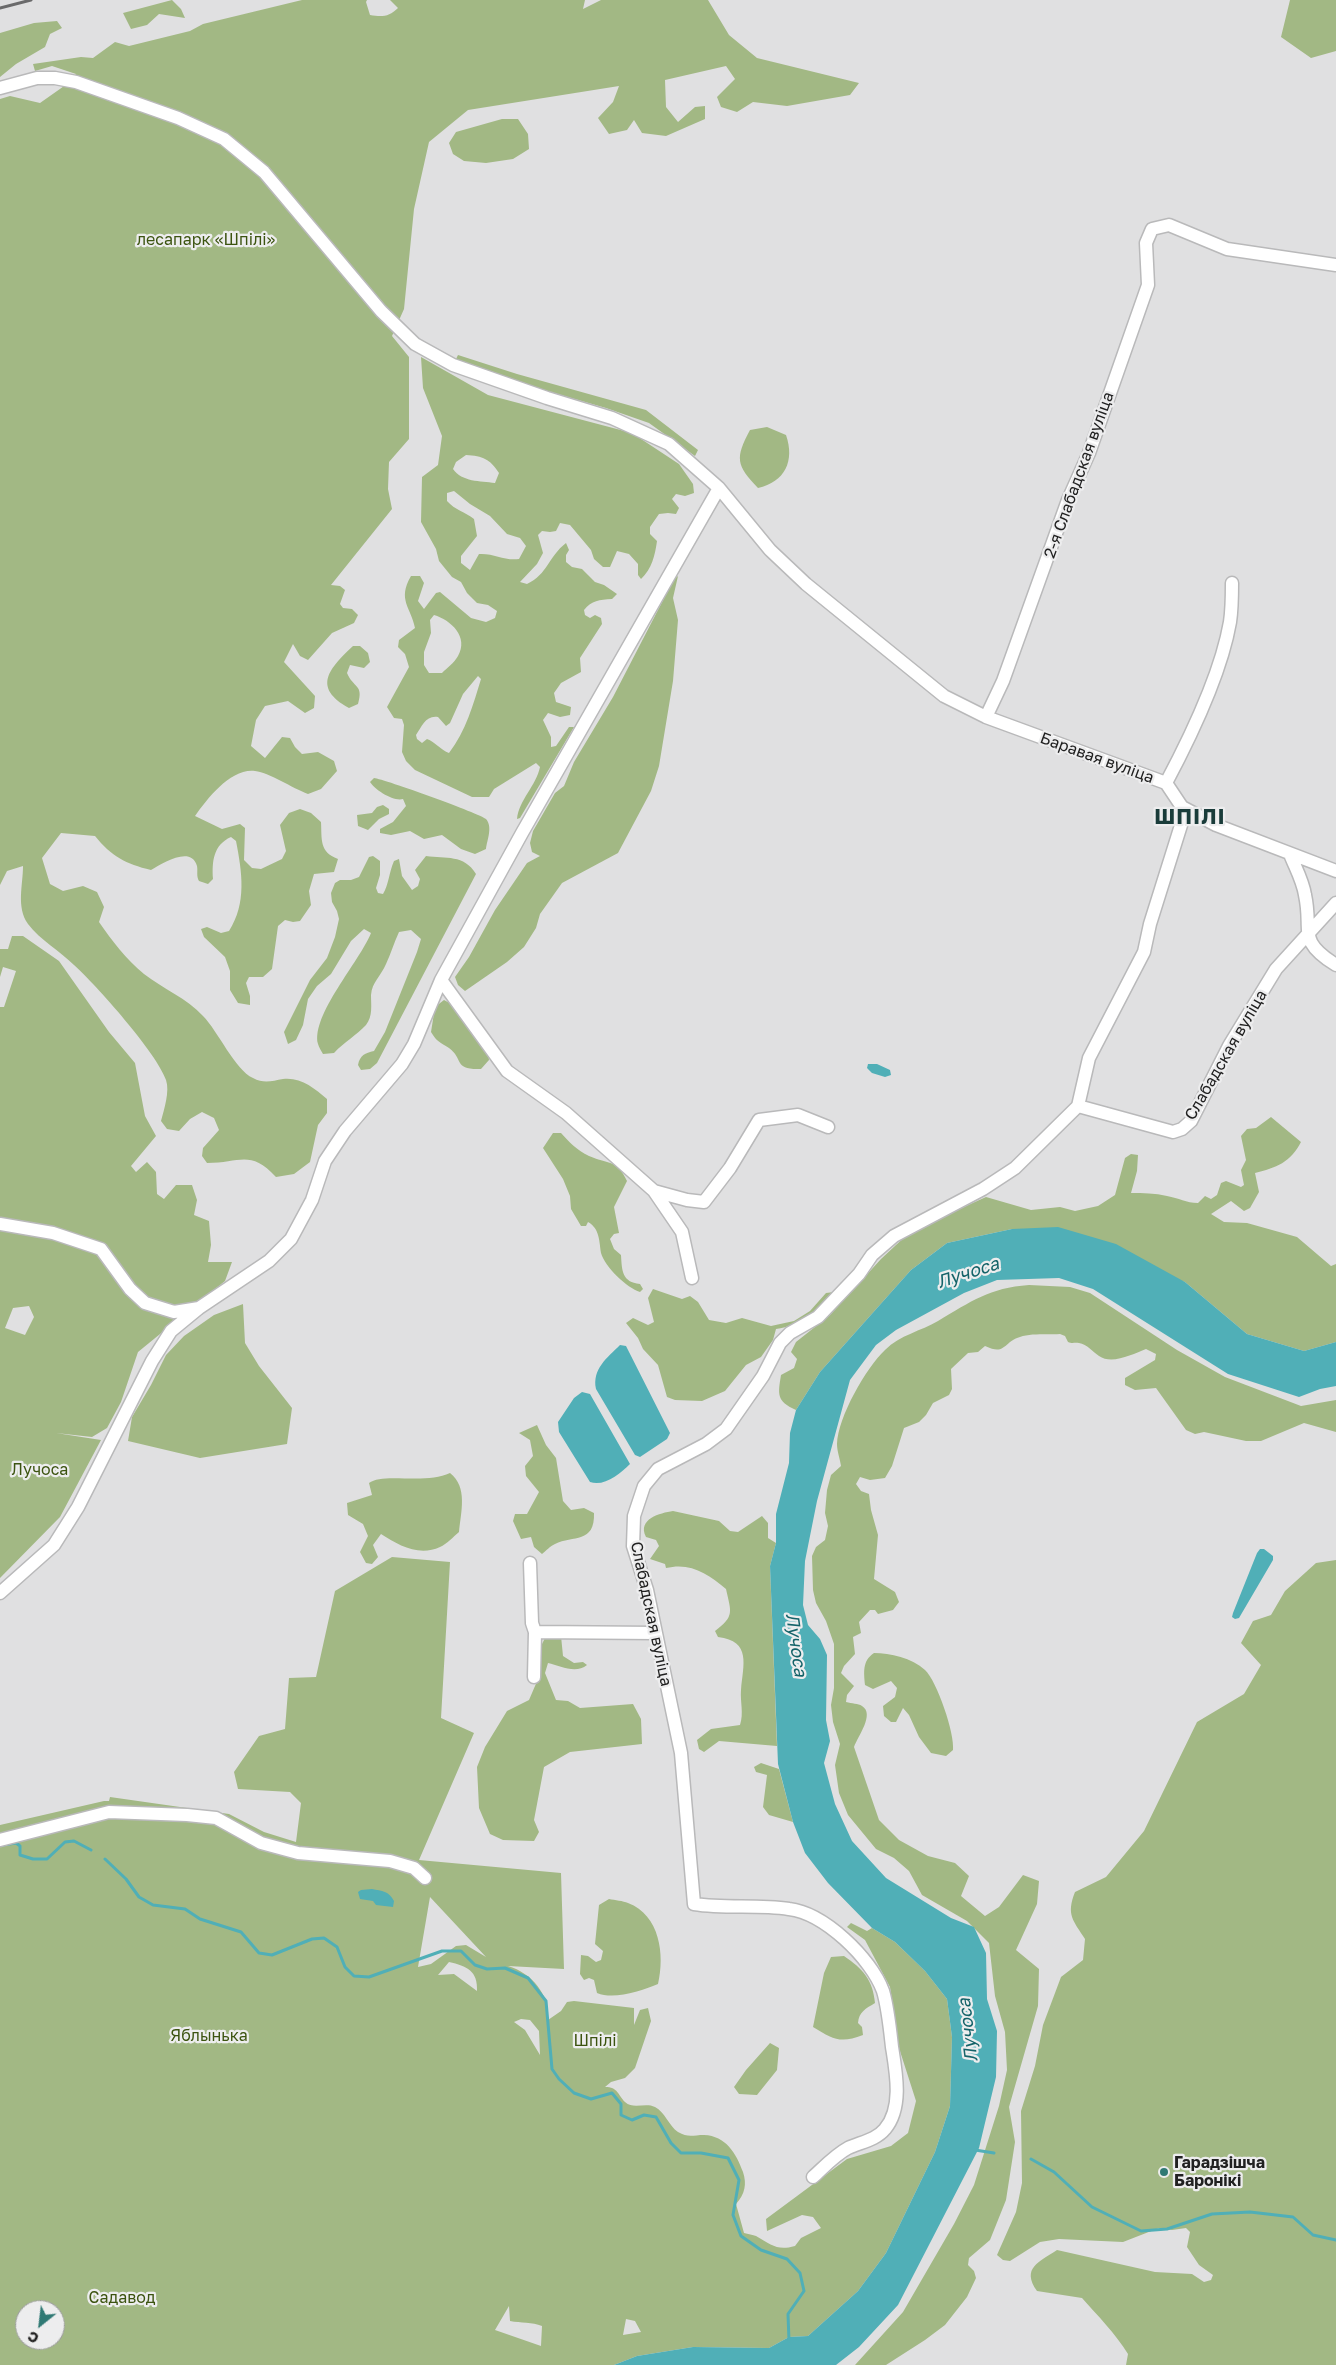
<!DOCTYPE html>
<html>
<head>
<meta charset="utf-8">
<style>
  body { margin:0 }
  #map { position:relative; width:1336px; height:2365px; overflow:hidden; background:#e0e0e1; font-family:"Golos Text",sans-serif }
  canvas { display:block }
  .north { position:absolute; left:15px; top:2300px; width:50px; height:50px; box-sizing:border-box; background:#ededee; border:1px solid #9b9b9c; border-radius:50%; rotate:209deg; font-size:14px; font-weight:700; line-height:20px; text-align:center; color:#212121 }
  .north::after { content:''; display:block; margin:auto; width:18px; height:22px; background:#307974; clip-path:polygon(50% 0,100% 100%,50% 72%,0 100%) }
</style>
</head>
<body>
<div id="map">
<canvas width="1336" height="2365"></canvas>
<div class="north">С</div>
</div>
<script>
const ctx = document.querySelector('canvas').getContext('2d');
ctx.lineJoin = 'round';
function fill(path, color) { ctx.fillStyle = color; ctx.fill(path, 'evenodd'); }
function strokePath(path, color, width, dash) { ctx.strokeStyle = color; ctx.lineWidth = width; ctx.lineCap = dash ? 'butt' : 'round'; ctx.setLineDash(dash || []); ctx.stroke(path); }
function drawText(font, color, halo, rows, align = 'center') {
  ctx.font = font + ' "Golos Text",sans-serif'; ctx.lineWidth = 4.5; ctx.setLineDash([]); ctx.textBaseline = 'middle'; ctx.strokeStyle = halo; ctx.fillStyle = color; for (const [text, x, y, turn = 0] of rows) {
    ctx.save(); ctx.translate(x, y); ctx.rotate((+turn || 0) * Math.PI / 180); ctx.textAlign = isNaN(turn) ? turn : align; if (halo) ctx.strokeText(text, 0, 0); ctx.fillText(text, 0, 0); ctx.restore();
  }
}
fill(new Path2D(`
  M172,0L181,9L185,18L159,14L147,25L131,29L123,13Z
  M302,0H367L366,2L370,15C382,17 389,17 398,8L390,0H585L583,9L601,0H708L729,35L757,58L859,83L850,95L787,106L753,102L737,112L721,107L717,97L735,79L726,66L665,80L666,107L678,122L695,107L705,106V119L666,136L642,133L634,120L627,130L609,134L598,118L613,102L619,86L468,110L429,142L414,209L404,309L392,336L409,357V439L389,462L388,489L392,509L331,585L340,586L345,590L340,604L343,608L352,609L358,615L354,623L332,633L308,660L300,656L293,644L284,662L315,696L314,708L305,713L288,701L265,706L256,720L251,746L265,758L282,737L290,738L295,747L302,754L318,752L334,761L337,771L321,789L308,794C292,788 270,773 255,771C231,768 208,798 195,816L222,829L240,824L245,828L244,860L252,868L261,869L282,859L286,851L280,825L289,813L300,809L311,813L321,822C322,839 319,852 338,859L334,872L314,874L309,891L311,905L300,921L293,922L285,920L278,926L272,969L263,977H249L246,983L250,996V1005L238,1003L230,990V971L225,957L204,937L201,929L207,927L221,933L229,931C247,903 242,872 236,841L231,837C213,845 212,862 213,879L208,884L199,881C196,876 198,871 197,866C191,845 162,864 151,870C126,864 111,856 95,836L61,833L42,858L50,884L63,891L83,886L97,892L104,907L99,922C112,941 126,959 144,974C163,989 187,998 203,1016C218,1031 235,1070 253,1078C264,1084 272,1081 283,1079C301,1077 314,1088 327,1099V1113L318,1125L310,1162L294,1174L276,1177C250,1149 240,1163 207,1163L202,1156L203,1148L219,1130L214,1118L202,1112L190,1119L179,1131L167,1129L161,1121C164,1110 170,1091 166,1080C157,1053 96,985 74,965C60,951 40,940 28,924C16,907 23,885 23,866L7,871L0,885V99L10,96L40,103L67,84L76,74L52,66L35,71L33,64L81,57L93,58L115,42L129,46L190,31L203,24Z
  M1290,0H1336V51L1311,58L1281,37Z
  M57,21L62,28L50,34L45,47L16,64L0,77V33L34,23Z
  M502,119H518L528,134L529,149L513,159L486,163L464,161L453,154L449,143L456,132Z
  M458,355L517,374L646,410L698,450L695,456L649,423L606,408L498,377L455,361Z
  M421,357L488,395L632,433L679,464L693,484L694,493L685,496L676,494L672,499L679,508L676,514L668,513L659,514L650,527V534L657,541C655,555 652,569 641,579L638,575V564L629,554L617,551L610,567H603L594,559L591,550L570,525L560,523L556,531L550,532L542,531L538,535L543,553L537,564L520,582L527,584C548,574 548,557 566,543L569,550L566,555V562L572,567L582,569L595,582L604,585L617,594L612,599C599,600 592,600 584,610L585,615L590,618L595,615L601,618L602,624L580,658L581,672L561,683L554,693L556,702L571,707L570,715L560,717L548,713L543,720L551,737V747L556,746L569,727H574L520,818L517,819C519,800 536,786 540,767L536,763L494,789L489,797H472L415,770L406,761L402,752L404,725L402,719L394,718L387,707L409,667L405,654L398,647L399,640L415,628C411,607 397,600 411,576H420L424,583L418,601L424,609L436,593L440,592L471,618L486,622L495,618L497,611L488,605L477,603L467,593L461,582L452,577L439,561L436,549L421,522L422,477L438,465L442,436L423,388ZM466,455C483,456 490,459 499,473L495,483C480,481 462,482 453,469L456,462ZM454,491L470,504L490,516L507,534L520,538L526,546L519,559C504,561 494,553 479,554L470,570L461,563V556L477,536L474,519C465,512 455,510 447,501V493ZM434,615C451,620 469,637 458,656C454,663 447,668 442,673H429L424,665V652L431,633L430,620ZM478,676L481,679C473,705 466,731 449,753C441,750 435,742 427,739L422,743L417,739L416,735C422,726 426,715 438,717L446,726L450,723L463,694Z
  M767,427L786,435C795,461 785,482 758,488C736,465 735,458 750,430Z
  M678,576L673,598L678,620L673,681L659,766L651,791L618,853L562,883L540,914L536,928L524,947L507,962L465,991L458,985L455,977L469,957L495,910L527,863L540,856L532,852L530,843L533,831L555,793L564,786L574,762L613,697L674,579Z
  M353,646H360L368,653L370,662L364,668L350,665L347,673C353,688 364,684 358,704L349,708C311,687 330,668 353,646Z
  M374,778C384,779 481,814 486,819C493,827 487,840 486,849L475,854L461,849L442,835L424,839L410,831L391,835L380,833V829L393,822L406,806L403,799C394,802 375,790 370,782Z
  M383,805L389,809V814L379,819L368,830L358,826L357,815L372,813L377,807Z
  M373,856L380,861V875L376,888L378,893L383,894C389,884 389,872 394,861L399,859L402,876L412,890L418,886L420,879L415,870L426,856C446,859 464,854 476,874L377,1063L370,1069L361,1070L358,1065C360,1055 365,1053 374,1051L385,1032L417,952L421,939L411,930L399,932C394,943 391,953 386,964C381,976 372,982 371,995C371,1005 373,1016 366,1025C357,1035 344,1042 334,1053L323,1054C321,1051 319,1047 318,1044C311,1015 360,961 371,933L364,929L351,941L331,974L317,986L308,999L303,1025L296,1040L288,1044L284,1032L310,980L327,958L335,937L339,919L337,911L332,902L331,893L335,883L340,880H351L359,877L369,857Z
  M12,936H23L59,961L109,1032L135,1063L145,1116L156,1136L131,1166L136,1172L147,1162L156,1172L157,1194L164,1199L176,1185H192L197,1200L194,1215L209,1221L211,1245L208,1262H232L225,1281L138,1352L121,1402L107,1428L92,1437L56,1433L101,1440L60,1517L0,1578V1007H4L16,971L3,967L0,977V949H8ZM29,1306L34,1317L25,1335L5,1328L13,1308Z
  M444,1000L453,1005L488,1052L489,1060L481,1069C453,1070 464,1059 449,1048C440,1042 437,1042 431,1032L435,1007Z
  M1271,1117L1301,1142C1291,1162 1276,1168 1255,1173L1259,1192L1250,1208L1244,1211L1231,1201L1211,1214L1224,1222L1247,1223L1297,1237L1331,1266L1336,1264V1342L1304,1351L1247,1334L1185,1282L1012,1229L947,1243L911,1270L820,1372L796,1410C776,1401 778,1394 781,1375L794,1368L797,1359L791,1352L796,1342L830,1315L881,1259L911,1231L986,1197L1031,1210L1060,1207L1075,1211L1098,1206L1115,1195L1125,1158L1131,1154L1138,1155L1137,1171L1131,1193C1143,1193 1155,1193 1167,1196C1179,1198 1186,1203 1198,1203L1205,1196L1211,1199L1217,1195L1221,1183L1226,1181L1241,1187L1244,1185L1241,1170L1246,1160L1241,1136L1247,1129L1256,1128Z
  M553,1133H561C569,1142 577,1150 589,1156C607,1164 617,1159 627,1181L614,1207L619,1233L614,1234L610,1239L614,1249L621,1255C622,1271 622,1282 640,1284L643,1289L640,1292C627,1288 605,1267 601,1253C599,1241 600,1229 588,1222L586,1226H581L571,1209L570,1196L563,1179L543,1148Z
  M1029,1285L1070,1287L1090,1293L1177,1350L1225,1377L1301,1406L1336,1400V1432L1304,1423L1261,1441H1246L1204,1432L1195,1434L1186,1430L1156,1388L1135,1390L1125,1385V1378L1155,1360L1156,1354L1146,1349C1133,1354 1112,1365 1099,1356C1093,1352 1087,1344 1079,1343C1074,1342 1073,1344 1068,1342L1065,1336L1060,1334C1048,1335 1031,1333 1020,1337C1003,1342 1006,1356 985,1346L978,1352L968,1353L951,1369L952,1389L949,1395L933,1403L926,1415L919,1422L904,1428L892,1466L885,1478L870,1480L860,1477L856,1484L861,1491L869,1494L871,1510L878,1535L874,1579L895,1592L899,1602L893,1610L878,1614L875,1610H870L859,1622L861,1633L853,1637L855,1654L844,1666L841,1673L854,1686L847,1695L846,1702C852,1704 858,1703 862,1706C875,1714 858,1736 854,1747L879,1820L899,1840L928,1856L955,1863L969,1876L961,1896L985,1916L999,1907L1023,1875L1039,1881L1037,1904L1016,1950L1039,1969L1038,2006L1009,2107L1015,2142L1006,2200L990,2240L969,2258L968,2265L974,2271L976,2278L967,2297L945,2325L925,2340L886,2365H855L903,2312L954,2224L974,2185L999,2106L1007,2070L1005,2032L995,1996L989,1943L967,1921L922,1895L909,1871L894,1858L876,1849L848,1815L839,1793L835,1765L840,1744L833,1722L831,1705L834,1688V1644L826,1621L816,1603L813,1590L812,1556L816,1547L825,1540L828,1526L825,1513L827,1490L831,1475L841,1466C840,1459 837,1451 837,1444C838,1417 866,1368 885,1350C900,1335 921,1331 938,1321C972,1301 989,1288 1029,1285Z
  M653,1289L682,1299L690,1296L698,1302L709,1320L726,1323L742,1318L771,1326L794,1321L810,1311L826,1293L834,1292C818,1310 801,1326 776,1329L773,1340L761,1357L746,1365L725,1391L702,1401L675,1400L667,1397L658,1365L643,1349L638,1338L626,1323L633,1318L648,1325L654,1322L648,1298Z
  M243,1304L245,1343L259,1366L292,1408L287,1444L200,1458L128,1441L132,1417L151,1385L166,1355L184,1336L214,1315Z
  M537,1425L546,1445L556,1458L563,1501L571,1510L584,1508L594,1513C595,1544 573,1535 555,1544C550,1546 546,1551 542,1554L534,1547L531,1537L521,1539L513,1521L515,1514H527L539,1492L526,1476L525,1466L533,1456L530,1440L519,1433Z
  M450,1473C468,1487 461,1512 459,1532C453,1537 447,1544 440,1547C419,1557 398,1545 381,1534L373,1545L378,1557L372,1564L366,1563L360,1552L368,1536L363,1524L348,1515L347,1503L372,1495L369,1483C383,1472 425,1485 450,1473Z
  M673,1511L719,1521L730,1531L738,1532L762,1516L768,1523V1538L776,1543L770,1566L777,1746L719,1741L704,1752L699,1749L697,1740L711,1729L740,1725C744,1713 740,1702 741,1690C743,1665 752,1641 718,1637L715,1631C735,1616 731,1612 726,1589C708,1574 691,1562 666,1568L665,1564L650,1559L659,1546L656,1540L646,1537C637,1519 660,1513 673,1511Z
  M392,1557L450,1562L441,1718L474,1733L419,1860L561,1873L564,1969L508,1966C532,1973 550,1995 548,2020L561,2011L567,2002L574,2001L634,2008V2025L640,2010L648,2008L651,2021L635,2068L625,2078L611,2082L605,2087C618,2087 618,2095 625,2102C634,2110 645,2102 655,2107C665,2112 669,2126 678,2132C688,2138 693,2135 704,2135C726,2136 736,2153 743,2172C747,2184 745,2194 736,2204L744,2233C748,2234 753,2235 756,2236C772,2245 777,2251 795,2246L801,2238L821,2228L813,2217L802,2215L767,2231L766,2219L847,2159L891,2146L908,2133L916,2101L899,2048L890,1987L865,1940L847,1927L851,1923L867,1931L872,1928L895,1942L925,1971L947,1999L952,2037L950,2106L935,2152L886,2253L858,2291L808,2336L789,2337L769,2348L693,2347L637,2356L614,2365H0V1825L104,1801H109L110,1797L229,1814L264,1832L296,1842L301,1803L290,1792L238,1789L234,1772L259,1736L285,1729L289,1678L316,1677L335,1591ZM430,1897L486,1957L466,1945L456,1946L431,1964L418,1967ZM449,1962C467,1966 478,1971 477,1991L454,1974L438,1975ZM521,2019L530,2020L539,2031L540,2055L525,2030L514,2022ZM509,2306L510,2321C521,2323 532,2322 542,2326L541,2346L495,2330ZM25,2310H55V2340H25ZM626,2319L635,2321L641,2332L623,2335Z
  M1336,1560V2365H1126L1128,2354C1115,2333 1098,2316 1082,2298L1037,2291C1021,2268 1039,2262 1057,2250L1155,2272L1192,2274L1204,2282L1211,2280L1213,2275L1199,2265L1187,2247L1190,2232L1186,2228L1172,2230L1159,2228L1123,2242L1059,2239L1040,2242L1010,2261L1003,2260L997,2255L1016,2212L1022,2183L1021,2111L1035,2066L1043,2025L1061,1977L1083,1960L1085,1939C1073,1920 1066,1915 1075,1892L1106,1877L1144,1831L1197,1722L1244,1694L1261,1665L1241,1643L1253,1621L1271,1615L1285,1591L1316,1563Z
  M561,1636L563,1656L574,1663L583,1662L587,1665C576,1674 560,1666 548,1663L545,1673L556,1700L568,1701L580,1708L633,1704L641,1719L642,1744L570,1752L544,1767L534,1820L539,1832L534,1841L503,1840L490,1834L479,1808L477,1767L485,1747L507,1711L529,1700L538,1679L541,1646L545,1638Z
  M874,1653C890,1653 912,1658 925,1670C937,1681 955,1734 953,1750L946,1756L931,1753L919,1737L909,1715L903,1708L896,1722H891L884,1716L883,1706L895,1697L897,1688L891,1681L873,1689L865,1685C864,1672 862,1661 874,1653Z
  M761,1763L779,1769L793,1822L769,1815L763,1807L767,1775L756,1772L754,1767Z
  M609,1899C615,1900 623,1901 628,1903C660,1915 665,1955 658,1984C641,1991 614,2000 597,1993L594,1980L589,1978L584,1980L580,1974L581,1955L588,1956L596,1962L601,1960L603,1951L595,1944L599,1905Z
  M844,1956C863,1969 873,1980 875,2003C865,2009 859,2012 858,2023L862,2027L863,2035C840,2044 833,2039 813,2027L824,1973L831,1957Z
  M770,2043L779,2048L777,2070L757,2095L739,2094L734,2087L746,2070Z`), '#a2b884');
fill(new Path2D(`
  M868,1064H877L890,1070L891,1075L885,1077L872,1073L867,1068Z
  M1058,1227L1116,1244L1185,1282L1247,1334L1304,1351L1336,1342V1386L1320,1389L1299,1397L1228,1374L1093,1289L1059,1278L997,1280L964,1293L896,1330L876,1345L850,1380L817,1501L805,1561L803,1605L808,1625L820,1639L827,1655L826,1720L830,1741L824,1763L835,1804L852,1841L886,1878L951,1918L974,1927L986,1953L987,1999L997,2031L996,2077L979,2148L898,2305L859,2347L836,2365H614L637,2356L693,2347L769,2348L789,2337L808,2336L858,2291L886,2253L935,2152L950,2106L952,2037L947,1999L925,1971L895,1942L872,1928L828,1883L805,1853L793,1822L778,1764L770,1566L776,1543V1514L789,1463L790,1433L796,1410L820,1372L911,1270L947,1243L1012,1229Z
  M620,1345L626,1346L670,1433L667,1439L640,1457L635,1455L596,1389C592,1369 607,1358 620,1345Z
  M582,1392L590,1394L630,1464C620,1474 604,1487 590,1482L559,1432L558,1422L574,1398Z
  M1260,1549H1264L1273,1556V1560L1239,1618L1235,1619L1232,1617L1233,1613L1257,1553Z
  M372,1889C382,1891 389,1891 394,1901L393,1907L376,1905L373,1901L360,1899L358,1892L361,1890Z`), '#50afb7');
strokePath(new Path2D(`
  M3,1845L16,1843L20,1846V1855L33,1859H47L65,1842L74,1841L91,1850
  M105,1859L126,1879L139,1897L153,1905L185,1909L200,1919L241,1932L259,1953L272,1955L312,1939L324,1938L337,1947L345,1967L354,1976L369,1977L442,1951H461L475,1965L487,1969L505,1968L528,1978L546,2001L552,2069L559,2079L574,2093L591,2099L612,2093L621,2104V2115L632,2120L644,2115L656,2117L671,2143L681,2153H701L728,2158L739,2180L733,2215L741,2236L761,2250L787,2259L800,2273L804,2291L788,2314L789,2341
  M975,2150L994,2153
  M1031,2159L1054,2172L1092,2207L1141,2231L1167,2229L1212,2214L1250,2212L1293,2217L1313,2235L1336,2240`), '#50afb7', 3);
const minor = new Path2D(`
  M0,88L37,78H55L76,82L178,118L224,139L264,172L381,311L415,344L453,365L547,398L612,418L669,444L719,488L770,550L806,584L944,696L986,717L1166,783L1182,807L1216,825L1336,871
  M986,717L1003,681L1068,500L1089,453L1148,285L1146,243L1152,229L1169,225L1227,249L1336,265
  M1166,783C1191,736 1221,674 1230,622C1232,609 1232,596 1232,583
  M1290,854C1295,867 1303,881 1305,895C1313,931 1296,940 1336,965
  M441,980L507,1071L566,1113L654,1191
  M1078,1106L1089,1058L1144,952L1150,924L1182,822V807
  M0,1224L53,1233L101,1249L130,1289L145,1303L174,1312L199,1308
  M692,1278L682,1232L654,1191L687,1200L704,1202L730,1168L759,1120L798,1115L828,1127
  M530,1563L532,1623L535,1632L534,1677
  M0,1593L54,1545L78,1507L152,1361L171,1331L199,1308L269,1261L291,1239L312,1200L325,1161L345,1131L402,1064L414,1044L441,980L522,833L719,488
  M535,1632L656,1633
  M0,1840L109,1812L187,1815L216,1818L261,1843L298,1853L390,1861L414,1868L425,1878
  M813,2177C824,2167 835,2155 848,2148C861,2142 876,2140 885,2129C903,2108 896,2072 892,2047C890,2029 888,2008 883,1991C871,1958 824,1913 789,1909C757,1904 726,1909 694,1904L681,1753L647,1590L633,1546L634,1516L644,1486L658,1469L706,1444L726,1429L763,1376L780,1343L790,1333L818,1317L859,1274L872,1255L894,1236L983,1189L1015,1168L1078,1106L1173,1132L1182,1129L1191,1121L1229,1046L1276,969L1336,903`);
strokePath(minor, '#b9b9ba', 15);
strokePath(minor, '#fff', 12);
strokePath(new Path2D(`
  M0,8L31,0`), '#6a6a6b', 3);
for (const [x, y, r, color] of [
  [1164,2172,5,"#307974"]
]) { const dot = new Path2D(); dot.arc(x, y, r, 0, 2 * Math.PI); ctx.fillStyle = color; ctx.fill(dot); strokePath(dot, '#ededee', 2); }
drawText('16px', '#3c5410', '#ededee', [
  ["лесапарк «Шпілі»",206,240],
  ["Лучоса",40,1470],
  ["Яблынька",209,2036],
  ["Шпілі",595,2041],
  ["Садавод",122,2298]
]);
drawText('16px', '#212121', '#ededee', [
  ["2-я Слабадская вуліца",1079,475,-70],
  ["Баравая вуліца",1097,758,20],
  ["Слабадская вуліца",1226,1055,-60],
  ["Слабадская вуліца",651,1614,78]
]);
drawText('bold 16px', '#212121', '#ededee', [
  ["Гарадзішча",1174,2163],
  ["Баронікі",1174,2181]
], 'left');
drawText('italic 18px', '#156369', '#ededee', [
  ["Лучоса",968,1273,-18],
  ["Лучоса",796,1645,82],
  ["Лучоса",968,2030,-97]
]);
ctx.letterSpacing = '1px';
drawText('bold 21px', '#1a3c3a', '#ededee', [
  ["ШПІЛІ",1190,817]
]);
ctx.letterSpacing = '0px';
</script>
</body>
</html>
